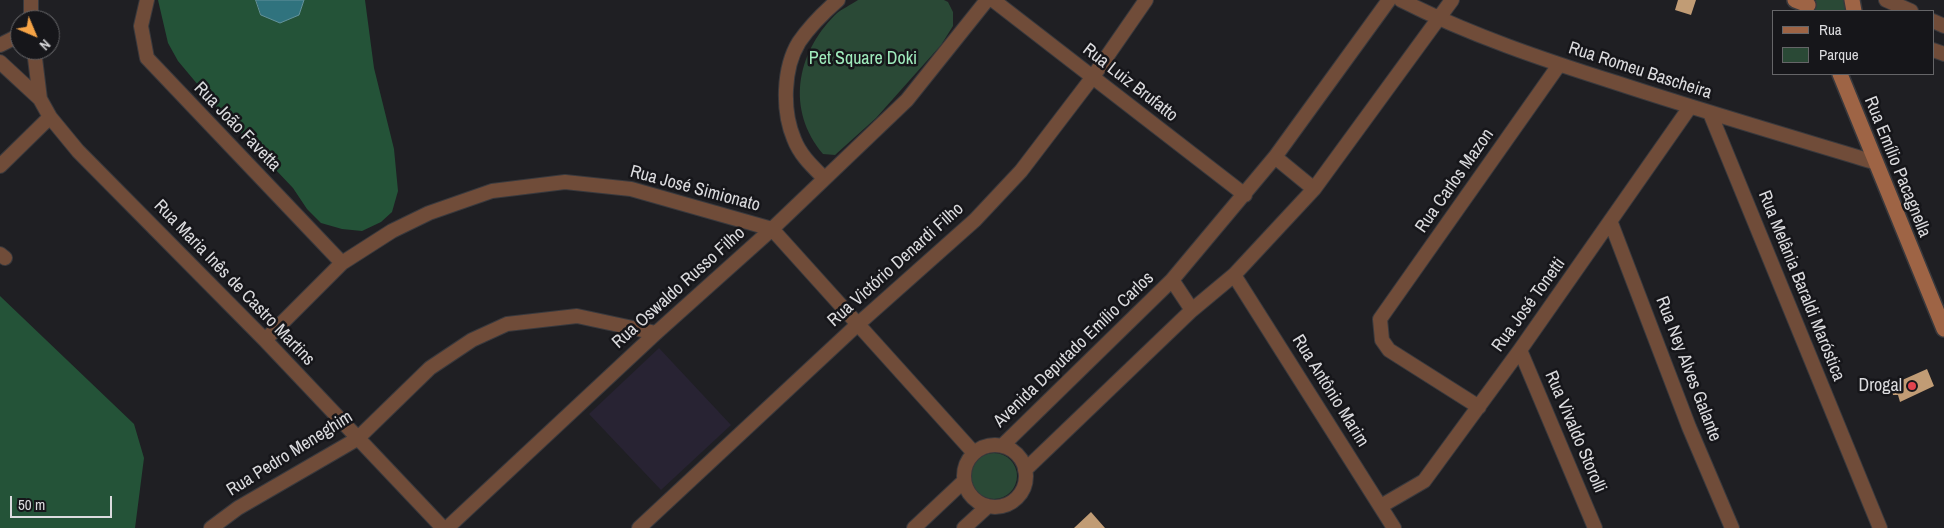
<!DOCTYPE html>
<html>
<head>
<meta charset="utf-8">
<style>
  body { margin:0 }
  #map { position:relative; width:1944px; height:528px; overflow:hidden; background:#1f1f23; font-family:"Archivo Narrow",sans-serif }
  canvas { display:block }
  .legend { position:absolute; left:1772px; top:10px; width:162px; height:65px; box-sizing:border-box; background:#16161a; border:1px solid #656568; margin:0; padding:6px 9px; list-style:none; font-size:15px; color:#dbdbde }
  .legend li { display:flex; align-items:center; gap:10px; height:25px }
  .legend b { width:25px; border:1px solid #656568 }
  .north { position:absolute; left:10px; top:10px; width:50px; height:50px; box-sizing:border-box; background:#16161a; border:1px solid #656568; border-radius:50%; rotate:135deg; font-size:14px; font-weight:700; line-height:20px; text-align:center; color:#dbdbde }
  .north::after { content:''; display:block; margin:auto; width:18px; height:22px; background:#f5a346; clip-path:polygon(50% 0,100% 100%,50% 72%,0 100%) }
  .scale { position:absolute; left:10px; top:496px; width:102px; height:22px; box-sizing:border-box; border:2px solid #dbdbde; border-top:0; padding-left:6px; font-size:15px; line-height:18px; white-space:nowrap; color:#dbdbde; -webkit-text-stroke:4px #16161a; paint-order:stroke }
</style>
</head>
<body>
<div id="map">
<canvas width="1944" height="528"></canvas>
<ul class="legend">
<li><b style="height:6px;background:#9e6445"></b>Rua</li>
<li><b style="height:14px;background:#2a4936"></b>Parque</li>
</ul>
<div class="north">N</div>
<div class="scale">50 m</div>
</div>
<script>
const ctx = document.querySelector('canvas').getContext('2d');
ctx.lineJoin = 'round';
function fill(path, color) { ctx.fillStyle = color; ctx.fill(path, 'evenodd'); }
function strokePath(path, color, width, dash) { ctx.strokeStyle = color; ctx.lineWidth = width; ctx.lineCap = dash ? 'butt' : 'round'; ctx.setLineDash(dash || []); ctx.stroke(path); }
function drawText(font, color, halo, rows, align = 'center') {
  ctx.font = font + ' "Archivo Narrow",sans-serif'; ctx.lineWidth = 5; ctx.setLineDash([]); ctx.textBaseline = 'middle'; ctx.strokeStyle = halo; ctx.fillStyle = color; for (const [text, x, y, turn = 0] of rows) {
    ctx.save(); ctx.translate(x, y); ctx.rotate((+turn || 0) * Math.PI / 180); ctx.textAlign = isNaN(turn) ? turn : align; if (halo) ctx.strokeText(text, 0, 0); ctx.fillText(text, 0, 0); ctx.restore();
  }
}
fill(new Path2D(`
  M659,348L731,425L661,490L589,414Z`), '#282333');
fill(new Path2D(`
  M858,0H944L948,2L953,12V26L941,45L876,118L835,155L823,154C786,110 796,54 835,15C841,9 851,5 858,0Z
  M1816,0H1846L1849,11H1813Z
  M971 476a23 23 0 1 1 46 0a23 23 0 1 1-46 0Z`), '#2a4936');
fill(new Path2D(`
  M158,0H256L261,15H299L304,0H365L374,68L394,149L398,191L392,212L381,222L362,231L342,229L321,223L307,209L293,188L219,110L178,61L168,43Z
  M0,296L134,424L144,458L135,528H0Z`), '#245338');
const water = new Path2D(`
  M256,0H304L299,15L280,23L261,15Z`);
fill(water, '#30737e');
strokePath(water, '#63929b', 1);
fill(new Path2D(`
  M1678,0H1696L1691,15L1675,10Z
  M1927,369L1934,386L1900,402L1898,395H1893L1891,385Z
  M1091,512L1105,528H1074Z`), '#c19c75');
const street = new Path2D(`
  M31,0V20
  M147,0L141,26L147,58L342,263
  M993,0L1245,195
  M1401,0C1470,35 1544,60 1617,83C1702,111 1788,136 1874,162
  M1886,0L1911,11
  M1933,21L1944,26
  M0,45L20,35
  M34,50L40,99
  M1933,50L1944,54
  M0,62L40,99L50,117L78,151L265,340L443,528
  M1710,113L1880,528
  M1275,157L1314,189
  M0,166L50,117
  M824,178C812,166 800,155 794,139C782,111 783,68 799,42C810,26 823,13 838,0
  M1611,223L1689,427L1732,528
  M0,254L5,258
  M1234,275L1394,528
  M1172,280L1192,310
  M265,340L342,263L392,231L429,213L492,191L565,182L631,189L772,229L974,453
  M1520,350L1595,528
  M1479,407L1389,350L1382,340L1380,319L1559,65
  M964 476a31 31 0 1 1 62 0a31 31 0 1 1-62 0Z
  M1002,446L1172,280L1275,157L1389,0
  M1025,470L1192,310L1234,275L1314,189L1452,0
  M1381,506L1424,481L1520,350L1690,107
  M211,528L238,508L357,439L430,368L472,340L507,324L577,316L656,333
  M447,528L656,333L772,229L907,100L987,0
  M639,528L857,325L975,220L1021,171L1092,78L1146,0
  M914,528L964,481
  M964,528L988,506`);
const secondary = new Path2D(`
  M1795,0L1808,5
  M1852,0L1854,11
  M1840,74L1944,329`);
strokePath(street, '#39393d', 16);
strokePath(secondary, '#39393d', 18);
strokePath(street, '#704c39', 14);
strokePath(secondary, '#9e6445', 15);
for (const [x, y, r, color] of [
  [1912,386,5,"#e0444e"]
]) { const dot = new Path2D(); dot.arc(x, y, r, 0, 2 * Math.PI); ctx.fillStyle = color; ctx.fill(dot); strokePath(dot, '#16161a', 2); }
drawText('18px', '#9febbc', '#16161a', [
  ["Pet Square Doki",863,59]
]);
drawText('18px', '#dbdbde', '#16161a', [
  ["Rua Romeu Bascheira",1640,71,18],
  ["Rua Luiz Brufatto",1130,83,38],
  ["Rua João Favetta",237,127,46],
  ["Rua Emílio Pacagnella",1897,167,68],
  ["Rua Carlos Mazon",1455,181,-55],
  ["Rua José Simionato",695,189,15],
  ["Rua Victório Denardi Filho",896,265,-42],
  ["Rua Maria Inês de Castro Martins",234,283,46],
  ["Rua Melânia Baraldi Maróstica",1801,286,68],
  ["Rua Oswaldo Russo Filho",679,288,-42],
  ["Rua José Tonetti",1529,305,-54],
  ["Avenida Deputado Emílio Carlos",1074,350,-44],
  ["Rua Ney Alves Galante",1688,369,69],
  ["Rua Antônio Marim",1330,391,58],
  ["Rua Vivaldo Storolli",1575,432,67],
  ["Rua Pedro Meneghim",290,454,-32]
]);
drawText('18px', '#dbdbde', '#16161a', [
  ["Drogal",1902,386]
], 'right');
</script>
</body>
</html>
